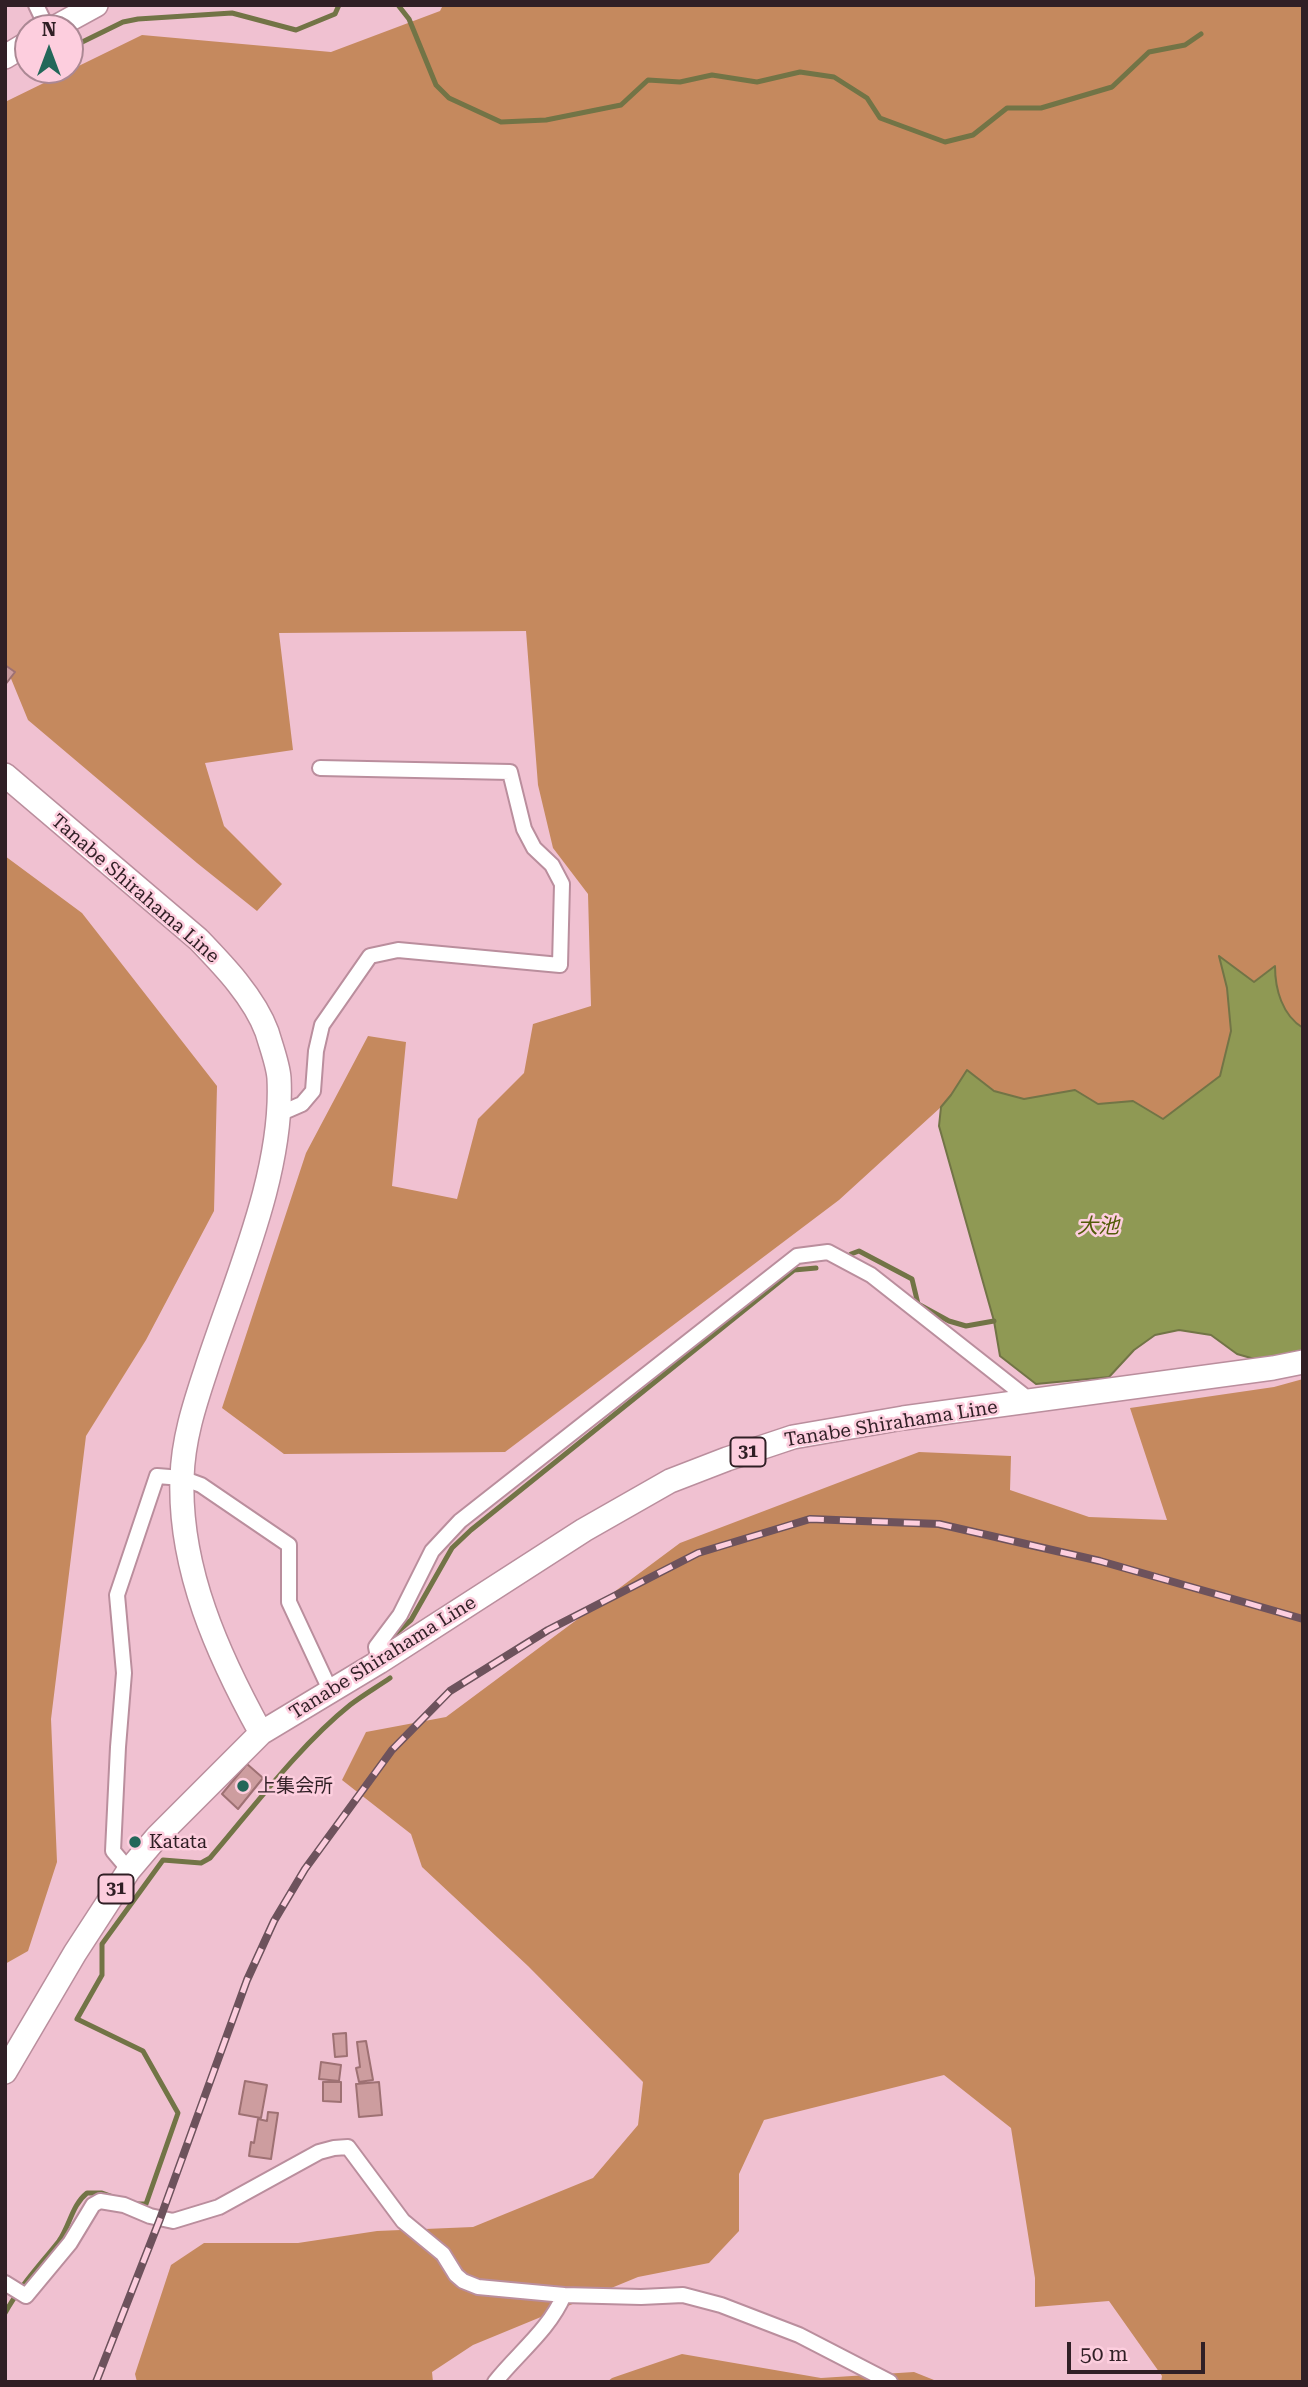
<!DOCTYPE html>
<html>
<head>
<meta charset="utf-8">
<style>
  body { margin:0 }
  #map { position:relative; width:1308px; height:2387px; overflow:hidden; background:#f0c1d1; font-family:"Roboto Serif",serif }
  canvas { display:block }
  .frame { position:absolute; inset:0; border:7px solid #301f25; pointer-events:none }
  .north { position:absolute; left:14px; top:14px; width:70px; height:70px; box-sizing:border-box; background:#fdcede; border:2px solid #ab8894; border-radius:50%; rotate:0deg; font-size:19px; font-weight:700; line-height:28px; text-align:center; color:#301f25 }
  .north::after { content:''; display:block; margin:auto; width:24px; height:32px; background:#236759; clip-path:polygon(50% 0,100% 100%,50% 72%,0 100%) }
  .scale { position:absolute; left:1067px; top:2342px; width:138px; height:32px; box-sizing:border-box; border:4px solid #301f25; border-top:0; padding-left:9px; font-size:21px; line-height:24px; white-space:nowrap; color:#301f25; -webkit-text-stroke:5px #fdcede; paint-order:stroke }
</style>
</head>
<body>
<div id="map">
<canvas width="1308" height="2387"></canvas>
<div class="frame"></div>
<div class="north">N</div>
<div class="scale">50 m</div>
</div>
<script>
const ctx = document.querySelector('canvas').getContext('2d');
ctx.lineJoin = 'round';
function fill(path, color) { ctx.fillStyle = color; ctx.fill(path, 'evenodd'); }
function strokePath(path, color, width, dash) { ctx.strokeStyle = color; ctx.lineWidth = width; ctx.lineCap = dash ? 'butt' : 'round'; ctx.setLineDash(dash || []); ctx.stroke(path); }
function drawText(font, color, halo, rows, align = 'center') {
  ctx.font = font + ' "Roboto Serif","Noto Sans JP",serif'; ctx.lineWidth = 5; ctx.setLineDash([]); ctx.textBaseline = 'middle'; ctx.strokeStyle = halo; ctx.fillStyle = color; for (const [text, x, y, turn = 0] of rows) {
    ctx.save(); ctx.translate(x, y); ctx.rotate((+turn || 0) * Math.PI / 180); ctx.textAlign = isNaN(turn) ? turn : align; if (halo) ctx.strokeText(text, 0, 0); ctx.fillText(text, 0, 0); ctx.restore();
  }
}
fill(new Path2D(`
  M443,5H1303V1028C1282,1015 1275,990 1275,966L1254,982L1219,957L1227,988L1231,1031L1220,1076L1163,1119L1133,1101L1098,1104L1075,1090L1024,1099L994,1091L967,1070L951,1095L941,1107L839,1200L505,1452L284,1454L222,1408L306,1153L368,1036L406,1042L392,1186L457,1199L478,1119L524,1073L533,1024L591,1006L588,894L553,848L538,785L526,631L279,633L293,750L205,763L224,826L282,884L257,911L197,863L28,720L5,664V102L142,35L331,52L440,11Z
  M5,856L82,913L217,1086L214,1211L146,1340L86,1436L51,1719L57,1862L28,1951L5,1964Z
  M1303,1379V2382H1161L1162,2376L1109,2301L1035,2307V2278L1011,2128L944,2075L764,2120L739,2174V2231L709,2263L638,2277L473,2345L432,2372L433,2382H137L135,2374L171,2265L204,2243H298L377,2231L473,2227L593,2178L638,2125L643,2082L528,1966L422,1867L411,1834L342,1780L366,1732L446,1717L680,1543L919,1452L1011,1456L1010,1490L1089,1517L1167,1520L1130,1408L1274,1387Z
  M682,2354L821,2378L914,2372L939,2382H607L612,2378Z`), '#c5895e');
const water = new Path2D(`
  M1219,956L1254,982L1275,966C1275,989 1282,1015 1303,1028V1350L1258,1360L1237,1354L1211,1335L1179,1330L1155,1335L1134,1350L1109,1377L1036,1384L1000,1356L994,1321L939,1126L941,1107L951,1095L967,1070L994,1091L1024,1099L1075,1090L1098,1104L1133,1101L1163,1119L1220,1076L1231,1031L1227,988Z`);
fill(water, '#8f9954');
strokePath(water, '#727446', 2);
strokePath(new Path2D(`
  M398,5L409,19L436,85L449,98L501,122L546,120L621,105L648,80L680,82L712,75L757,82L800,72L834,77L867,98L880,118L945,142L973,135L1007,108H1041L1112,87L1149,52L1185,45L1201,34
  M70,48L123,22L138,19L232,13L296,30L335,14L339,5
  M851,1254L859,1251L912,1279L918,1304L949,1321L966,1326L994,1321
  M395,1634L411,1620L452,1548L471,1530L794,1270L816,1268
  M136,2204H146L178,2113L143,2051L77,2019L102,1975V1944L163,1860L201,1863L210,1858C253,1808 299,1746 350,1705C363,1695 377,1687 390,1678
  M5,2313C20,2286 40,2265 59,2241C70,2225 72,2205 87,2193H102L116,2198`), '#727446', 5);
const building = new Path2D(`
  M5,665L15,672L5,685Z
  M247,1764L263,1778L238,1809L222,1794Z
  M346,2033L347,2056L335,2057L333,2034Z
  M366,2041L373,2080L359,2082L356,2068L360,2067L357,2042Z
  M321,2062L341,2065L339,2081L319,2079Z
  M245,2081L267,2085L261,2118L239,2114Z
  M323,2082H341V2102L323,2101Z
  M379,2082L382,2115L359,2117L356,2084Z
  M268,2112L278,2113L271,2159L249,2156L251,2142L254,2143L258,2119L267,2121Z`);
fill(building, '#cd9d9f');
strokePath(building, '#9e7173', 2);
const street = new Path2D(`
  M36,5L47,28
  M279,1114L302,1104L313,1091L316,1051L322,1025L370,956L398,950L560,965L562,884L552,865L534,848L524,829L510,772L320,768
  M379,1662L376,1647L400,1615L432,1551L460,1521L797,1256L828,1252L871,1275L1022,1394L1028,1402
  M129,1870L113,1851L118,1747L124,1673L117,1595L157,1476L182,1478L201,1485L289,1545V1602L331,1692
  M5,2283L26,2296L70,2243L93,2205L100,2201L124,2205L150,2216L173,2221L219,2207L319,2152L334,2148L348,2147L403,2221L443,2254L456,2275L463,2281L478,2287L564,2295
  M495,2382C518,2353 549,2330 564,2295L641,2297L683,2295L721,2305L799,2335L890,2382`);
const primary = new Path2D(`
  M54,28L96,5
  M5,57L28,43
  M5,775L198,939C224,966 254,997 267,1032C271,1046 278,1064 279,1078C284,1173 235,1280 206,1370C194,1406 183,1440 182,1478C179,1569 218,1655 261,1733
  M5,2072L75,1953L129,1870L157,1837L261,1733L379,1662L584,1530L670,1481L727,1459L793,1437L903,1418L1273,1368L1303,1362`);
strokePath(street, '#ba8e9d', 18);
strokePath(primary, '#ba8e9d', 26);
strokePath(street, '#fff', 14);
strokePath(primary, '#fff', 23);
const rail = new Path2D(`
  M96,2382L160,2219L247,1980L274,1921L305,1869L392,1750L450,1691L548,1630L698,1553L810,1519L939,1524L1100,1561L1303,1619`);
strokePath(rail, '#6d525c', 8);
strokePath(rail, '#fdcede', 5, [16]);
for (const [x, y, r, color] of [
  [243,1786,7,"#236759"],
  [135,1842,7,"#236759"]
]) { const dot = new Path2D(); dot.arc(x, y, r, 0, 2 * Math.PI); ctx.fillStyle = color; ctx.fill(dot); strokePath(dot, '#fdcede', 2.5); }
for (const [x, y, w] of [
  [748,1452,35],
  [116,1889,35]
]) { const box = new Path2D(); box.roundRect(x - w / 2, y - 14.5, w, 29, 5); ctx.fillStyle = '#fdcede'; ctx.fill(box); strokePath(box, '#301f25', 2); }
drawText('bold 18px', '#301f25', null, [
  ["31",748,1452],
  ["31",116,1889]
]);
drawText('19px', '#301f25', '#fdcede', [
  ["Tanabe Shirahama Line",135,889,41],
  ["Tanabe Shirahama Line",891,1424,-9],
  ["Tanabe Shirahama Line",383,1658,-32]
]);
drawText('19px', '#301f25', '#fdcede', [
  ["上集会所",257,1786],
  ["Katata",149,1842]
], 'left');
drawText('italic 21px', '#535c0a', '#fdcede', [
  ["大池",1098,1227]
]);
</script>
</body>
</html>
